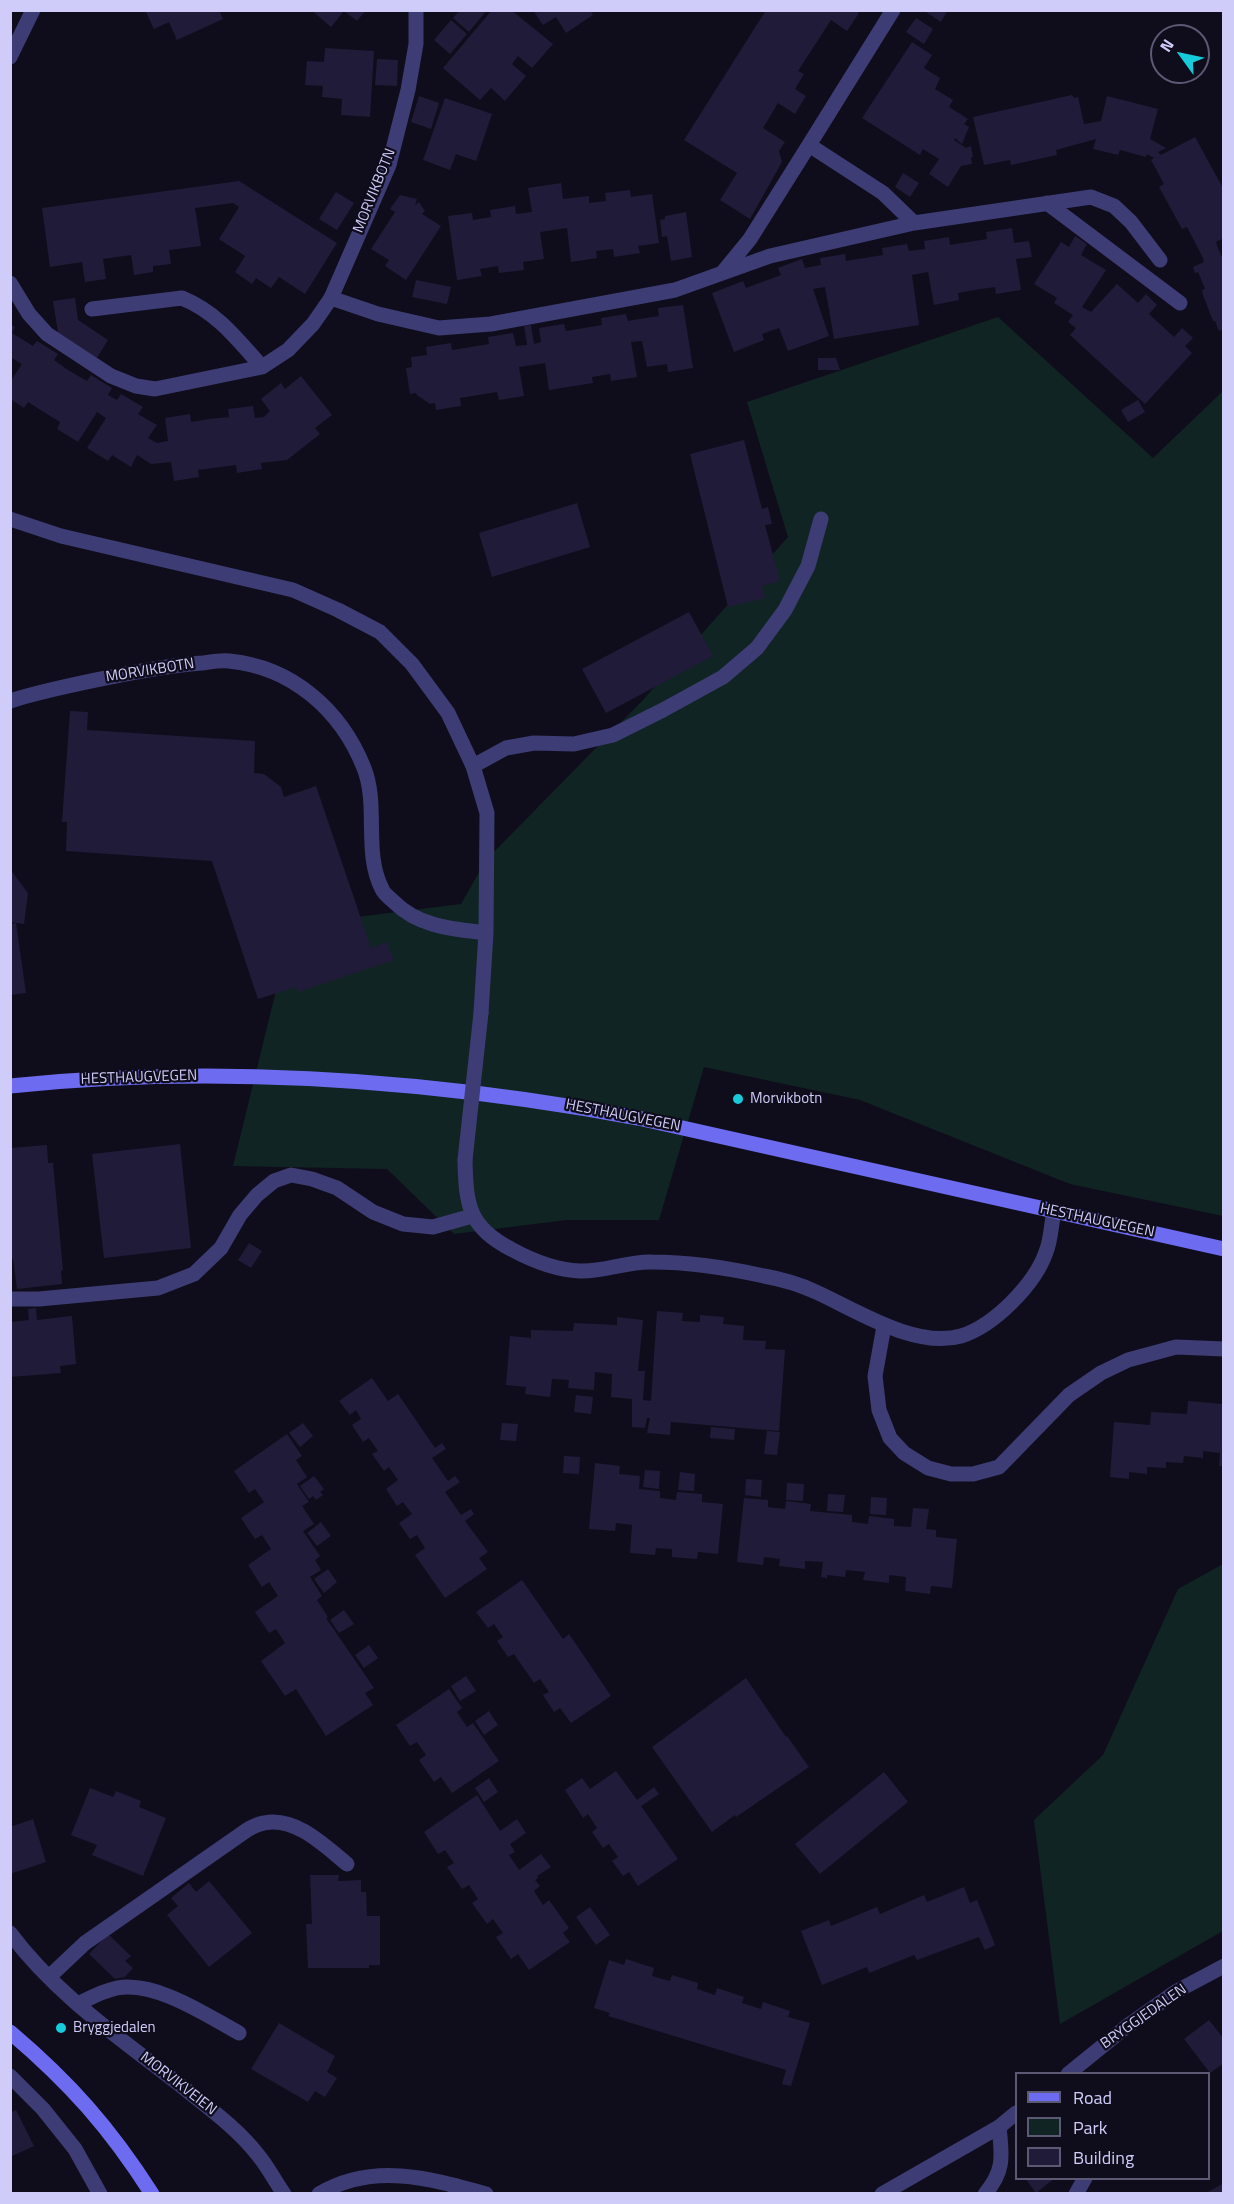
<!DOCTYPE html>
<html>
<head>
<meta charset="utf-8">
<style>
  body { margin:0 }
  #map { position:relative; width:1234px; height:2204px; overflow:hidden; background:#0f0d1b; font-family:"Titillium Web",sans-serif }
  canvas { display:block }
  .frame { position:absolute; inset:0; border:12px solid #d0ccfa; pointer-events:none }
  .legend { position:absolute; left:1015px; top:2072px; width:195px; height:108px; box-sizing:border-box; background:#0f0d1b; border:2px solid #5c5974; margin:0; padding:8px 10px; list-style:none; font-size:18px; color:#d0ccfa }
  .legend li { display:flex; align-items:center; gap:12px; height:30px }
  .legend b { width:30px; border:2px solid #5c5974 }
  .north { position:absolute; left:1150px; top:24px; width:60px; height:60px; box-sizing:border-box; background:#0f0d1b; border:2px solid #5c5974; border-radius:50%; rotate:303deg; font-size:16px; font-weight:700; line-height:24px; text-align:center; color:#d0ccfa }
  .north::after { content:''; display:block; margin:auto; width:21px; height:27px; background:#17cbdb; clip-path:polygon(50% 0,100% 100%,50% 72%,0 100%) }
</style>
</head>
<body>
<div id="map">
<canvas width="1234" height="2204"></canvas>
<div class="frame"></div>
<ul class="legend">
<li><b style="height:8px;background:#6d6cf0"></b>Road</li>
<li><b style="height:16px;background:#102423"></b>Park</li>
<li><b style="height:16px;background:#201b39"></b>Building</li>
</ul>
<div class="north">N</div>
</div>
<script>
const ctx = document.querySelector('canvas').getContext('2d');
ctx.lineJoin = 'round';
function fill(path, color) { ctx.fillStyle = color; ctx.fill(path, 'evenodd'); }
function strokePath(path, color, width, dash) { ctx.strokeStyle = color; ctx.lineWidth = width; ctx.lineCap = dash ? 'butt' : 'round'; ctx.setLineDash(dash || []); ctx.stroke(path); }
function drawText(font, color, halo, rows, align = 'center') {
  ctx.font = font + ' "Titillium Web",sans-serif'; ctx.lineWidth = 4.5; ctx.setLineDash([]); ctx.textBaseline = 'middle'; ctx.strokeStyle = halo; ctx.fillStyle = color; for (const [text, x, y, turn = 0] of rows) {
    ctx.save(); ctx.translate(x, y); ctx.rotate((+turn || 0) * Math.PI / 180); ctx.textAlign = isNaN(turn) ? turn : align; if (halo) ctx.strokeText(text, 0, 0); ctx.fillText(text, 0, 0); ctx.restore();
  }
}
fill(new Path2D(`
  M998,317L1153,458L1223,391V1216L1070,1184L860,1100L704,1067L659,1220H567L454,1234L387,1169L233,1166L292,925L461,904L486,860L642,701L788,537L747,402Z
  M1223,1564V1931L1060,2024L1034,1820L1103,1755L1178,1589Z`), '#102423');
fill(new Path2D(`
  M145,10H219L223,19L177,40L169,22L154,29Z
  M311,10H366L357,21L344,11L331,27Z
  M460,10H487L469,32L453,18Z
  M492,10H511L553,44L532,68L518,56L512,64L526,76L505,101L491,88L480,100L443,68Z
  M533,10H590L593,15L566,33L556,17L543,25Z
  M766,10H855L859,13L847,31L831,20L798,71L804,74L795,89L806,96L795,114L778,103L763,128L785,142L779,151L782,162L750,219L720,200L737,173L684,140Z
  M923,10H948L941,22Z
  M916,18L933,29L924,44L906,32Z
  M451,20L467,34L450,54L434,40Z
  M912,42L932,55L924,68L940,78L935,89L953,100L949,107L968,119L964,124L969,127L962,144L955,138L954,140L966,148L971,146L973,157H971L972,164L961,166L948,187L929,174L939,159L923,149L920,155L862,118Z
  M325,48L374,51L370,117L341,115L342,99L322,97L323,86L305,85L307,61L324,62Z
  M377,59L398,60L397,86L375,85Z
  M1072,95L1074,98L1078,97L1084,124L1101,121L1107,96L1158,109L1150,139L1166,148L1158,152L1161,155L1195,137L1224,190V238L1216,242L1221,256L1224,255V329L1219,331L1215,321H1213L1203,295L1202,290L1205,289L1198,272L1195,273L1193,267L1204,262L1202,256L1187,227L1182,229L1159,187L1164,184L1151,160L1154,158L1147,154L1146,157L1120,150L1118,155L1093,149L1096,139L1056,150L1057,155L1011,165L1010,160L984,165L973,117Z
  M419,96L439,103L431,129L411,122Z
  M445,98L492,114L476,161L456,154L450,170L423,160Z
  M903,173L919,183L910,197L895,187Z
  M239,181L337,243L305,294L279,277L271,288L256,278L252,284L235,272L245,256L219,239L239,207L233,203L195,208L201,246L169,250L171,264L153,266V272L134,275L131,255L103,259L106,279L85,282L82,262L50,267L42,208Z
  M561,183L563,199L589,196V203L606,201L605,193L630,190L631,197L652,194L659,243L638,246L640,253L614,257L613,249L596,251L597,258L571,262L567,228L540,232L544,259L523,262L524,270L499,273L498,266L480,269L482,276L457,280L448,216L472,213L473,220L491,217L490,210L515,206L516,214L532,212L528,188Z
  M336,192L354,203L337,230L319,219Z
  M400,195L417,199L415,205L419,202L425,211L422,214L441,226L406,280L385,266L389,260L371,249L395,212L390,209Z
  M686,212L692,257L671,261L667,236L662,237L660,220L665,219V216Z
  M1012,228L1014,243L1029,241L1032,257L1016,259L1021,290L996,294L995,287L974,290L958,293L959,300L934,305L928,272L912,275L919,325L834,339L825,287L813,289L829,336L788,351L779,328L762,334L764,340L734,352L712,293L743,281L746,288L781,275L778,268L802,259L805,268L821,265L820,258L845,254L846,261L883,255L882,248L907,244L909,251L925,249L924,241L949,237L950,245L987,239L986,232Z
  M1075,236L1087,244L1081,255L1106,270L1082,307L1091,312L1117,284L1138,303L1146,294L1157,305L1149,314L1174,337L1182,328L1193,338L1185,346L1192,353L1145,404L1070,335L1076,328L1068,322L1073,315L1054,303L1057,298L1034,284L1061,242L1069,247Z
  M416,280L451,287L447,304L412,297Z
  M75,298L78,320L108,340L97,358L58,333L53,301Z
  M683,305L693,368L668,372L667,364L647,367L642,341L631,342L637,377L611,381L610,374L592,377L593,383L549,390L545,363L519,367L524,396L499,400L497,392L460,398L461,406L436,410L435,403L430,404L417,395L416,393L410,394L406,368L412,367L411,357L427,355L426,347L451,343L452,350L489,344L488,337L513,333L516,346L527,345L524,326L531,325L534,344L541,342L539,328L564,324L566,331L602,325L601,318L626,314L628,321L639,319L659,316L658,308Z
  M10,324L15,327L12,333L33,346L37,341L58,354L54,360L68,370L87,381L91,375L112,388L108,395L117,400L121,394L143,407L138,414L157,425L148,438L157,443L168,441L165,418L190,414L191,422L209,419L229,417L228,409L253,406L255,418L264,417L270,411L261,399L281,383L285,389L301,376L332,415L315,428L320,434L287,460L261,463L262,469L237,473L236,465L198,470L199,477L174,481L171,462L151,464L137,455L131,467L112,455L108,461L87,448L106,418L97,412L78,442L57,429L60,422L42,411L28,402L24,408L10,399V382L22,364L10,357Z
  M818,358H836L840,370H818Z
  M1138,400L1145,412L1128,422L1121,410Z
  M744,440L762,509L768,507L772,524L765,525L780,581L762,586L765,598L728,607L690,454Z
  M577,503L590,547L492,577L479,533Z
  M689,612L713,656L606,713L582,669Z
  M70,711L88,712L87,730L255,741L254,773L264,774L281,787L284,797L316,786L371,948L387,942L394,960L298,992L296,987L258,999L212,861L66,851L67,822H62Z
  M10,869L28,893L24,924L10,922Z
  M16,923L26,993L10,995V924Z
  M180,1144L191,1248L104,1258L92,1154Z
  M47,1145L48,1163H53L63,1270L61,1271L62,1284L17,1289L13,1259H10V1148Z
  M249,1243L262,1251L251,1268L238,1260Z
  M36,1308L37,1320L72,1316L76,1364L60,1366L61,1373L10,1377V1322L29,1320L28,1309Z
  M657,1311L683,1313L682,1321L700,1322V1315L724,1317L723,1324L744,1326L743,1340L766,1341L765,1349L785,1350L779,1431L671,1422L670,1435L647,1433L650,1418H647L645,1428L632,1427V1399L611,1397L612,1374L595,1372L594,1390L568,1388L569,1380L552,1379L550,1397L525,1394L526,1387L506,1385L510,1336L531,1338V1330L573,1331L574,1323L617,1325V1317L643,1320L638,1371H645L643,1400L651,1401Z
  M372,1378L388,1401L398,1394L435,1448L442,1443L446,1449L432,1458L448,1481L455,1476L460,1482L445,1492L461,1515L471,1509L474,1514L465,1521L488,1552L479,1558L487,1569L445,1598L415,1555L425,1548L417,1535L410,1539L399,1523L412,1514L403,1502L397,1506L386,1489L398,1480L389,1467L384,1471L372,1454L378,1451L369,1438L363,1442L352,1425L361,1419L356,1410L350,1415L339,1401Z
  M576,1395L593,1397L591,1414L574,1412Z
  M1188,1401L1224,1404V1466H1219L1220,1453L1203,1451V1458L1184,1456L1183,1463L1166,1462V1468L1147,1467V1474L1129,1472V1479L1110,1477L1114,1422L1150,1425L1151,1412L1187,1414Z
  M303,1423L313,1436L300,1447L289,1433Z
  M502,1423L518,1424L516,1441L500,1440Z
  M711,1427L735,1429L734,1440L710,1438Z
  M767,1431L780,1432L777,1455L764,1454Z
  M287,1434L302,1456L296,1460L307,1477L297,1484L309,1502L302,1506L314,1524L303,1531L320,1556L315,1560L321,1570L310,1577L322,1596L317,1600L328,1617L326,1618L374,1688L365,1693L373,1705L326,1736L296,1689L285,1696L261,1661L285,1643L276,1629L269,1633L255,1612L278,1596L269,1582L262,1587L248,1565L271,1549L262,1535L255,1539L241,1518L264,1502L255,1489L249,1493L234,1471Z
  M564,1456L580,1457L579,1474L563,1473Z
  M595,1463L620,1466L619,1474L640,1476L639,1489L660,1491V1498L676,1500L677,1492L702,1494V1502L723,1504L718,1554L698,1552L697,1559L672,1557V1549L656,1548L655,1555L630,1553L632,1525L616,1523L615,1531L589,1529Z
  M645,1470L660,1471L659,1489L643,1487Z
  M680,1472L695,1474L694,1491L678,1490Z
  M314,1476L324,1489L320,1492L323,1495L316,1500L313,1496L309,1499L300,1486Z
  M746,1479L762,1480L761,1497L745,1495Z
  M787,1483L804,1484L803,1501L786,1500Z
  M828,1494L845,1495L843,1512L827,1511Z
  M871,1497L887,1498L886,1515L870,1514Z
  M744,1498L768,1500V1507L785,1509L786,1501L811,1504L810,1511L852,1515V1522L868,1524L869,1516L894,1519V1526L911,1527L913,1508L929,1509L926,1529L936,1530V1537L957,1539L952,1588L931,1586L930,1594L905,1591L906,1577L889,1575V1583L863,1580L865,1572L846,1570L845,1577L827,1575V1578L821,1577L823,1562L805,1561V1569L779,1566L780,1559L764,1557L763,1565L737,1562Z
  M321,1522L331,1536L317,1546L307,1533Z
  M328,1569L337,1582L324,1593L314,1579Z
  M522,1580L563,1639L569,1634L611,1696L571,1723L560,1708L554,1712L543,1695L549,1692L540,1679L534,1683L514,1654L508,1657L497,1641L503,1637L494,1624L488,1628L476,1612Z
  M344,1610L354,1624L339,1633L330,1620Z
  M369,1645L378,1658L364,1668L355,1655Z
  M466,1676L476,1691L460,1701L451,1686Z
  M746,1678L786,1737L787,1736L809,1767L736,1817L735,1815L712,1832L652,1747Z
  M449,1689L462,1708L457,1712L467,1727L473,1723L499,1761L452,1793L441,1777L434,1782L419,1760L426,1755L417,1742L410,1746L396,1725Z
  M489,1711L498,1725L484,1735L475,1721Z
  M616,1771L637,1800L654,1787L659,1794L641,1806L678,1859L638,1886L629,1872L623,1876L612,1861L618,1857L609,1844L603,1848L592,1832L597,1828L588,1814L583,1818L565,1790L582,1778L590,1789Z
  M884,1772L908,1802L820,1874L795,1844Z
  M489,1778L498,1792L484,1802L475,1788Z
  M90,1788L113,1797L116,1791L141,1801L139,1807L166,1818L143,1876L92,1855L97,1845L71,1835Z
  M477,1795L500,1831L517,1819L526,1833L510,1844L515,1852L509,1855L519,1870L541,1854L551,1867L537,1876L538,1878L535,1880L540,1886L534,1891L543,1905L549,1900L569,1928L563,1933L570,1942L529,1970L518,1954L511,1959L496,1937L503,1933L493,1919L487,1924L472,1903L478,1899L469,1885L462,1889L447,1867L454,1863L445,1850L438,1854L424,1832Z
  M33,1819L46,1862L10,1874V1827Z
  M310,1875H339L338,1881L361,1880V1892H366L367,1916H380V1965H369V1968H308L306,1924H312Z
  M209,1881L252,1933L209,1967L167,1915L178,1906L171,1898L189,1883L196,1892Z
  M964,1887L970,1903L977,1900L995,1945L985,1950L979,1937L917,1960L914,1955L869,1973L867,1967L822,1985L801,1931L829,1920L831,1926L877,1907L880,1914L924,1895L927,1902Z
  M590,1907L610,1935L596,1945L576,1917Z
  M108,1934L131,1956L125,1961L133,1968L125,1977L115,1979L89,1954Z
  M626,1959L654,1968L652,1976L670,1981L672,1975L698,1983L697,1989L715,1995L717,1988L744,1997L742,2003L761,2009L763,2002L790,2011L788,2017L810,2023L791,2086L782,2084L786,2070L608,2016L610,2013L594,2008L609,1960L624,1965Z
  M1209,2020L1224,2039V2063L1210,2073L1184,2039Z
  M279,2023L335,2056L327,2072L337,2078L325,2097L315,2091L308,2102L251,2069Z
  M16,2110L34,2146L10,2157V2113Z
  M1025,2178H1055L1036,2193Z
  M1224,2183V2193H1206Z`), '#201b39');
strokePath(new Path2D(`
  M893,10L809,145L883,193L914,223
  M10,57L33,10
  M1047,203L1180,303
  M723,272L750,239L809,145
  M10,283L29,314L47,334L111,376L136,386L155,389L262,367L288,350L313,324L331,298L378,314L439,328L491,324L675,290L770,256L914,223L1091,197L1114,206L1131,222L1160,260
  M92,309L182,298C218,313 237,339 262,367
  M473,766L506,748L534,743L574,744L613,735L663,710L723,677L757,648L785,610L808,566L821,519
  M10,1299H39L158,1288L194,1274L221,1248L240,1215L257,1195L274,1181L291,1175L312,1179L337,1188L373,1212L403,1224L433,1227L472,1216
  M49,1977L85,1943L247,1830C252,1827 258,1824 264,1823C295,1816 325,1846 347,1864
  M78,2004C90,1998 102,1991 117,1988C156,1981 206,2015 239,2033
  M985,2194C1005,2170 1002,2156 999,2127
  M1076,2194L1085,2178`), '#3d3c75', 15);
strokePath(new Path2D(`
  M331,298L389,165L408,90L416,44V10
  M10,519L61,536L293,590L338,610L380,632L412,664L448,713L473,766L487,813L486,933L481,1013
  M10,701C45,690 81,683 116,676C145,670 173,665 202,663C210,662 220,660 229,661C292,667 341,710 364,768C379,806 363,852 382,889C384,894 390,898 394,902C419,927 453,929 486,933
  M465,1160C466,1204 468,1227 511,1249C531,1260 557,1270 580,1271C604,1272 628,1261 652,1262C689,1262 728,1268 764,1276C781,1279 801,1285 816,1292C856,1310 915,1349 961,1336C994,1326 1035,1284 1046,1252C1051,1240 1051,1225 1054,1212
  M884,1326L875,1376L879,1410L890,1438L904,1453L928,1468L951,1474H973L999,1467L1069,1395L1101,1373L1128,1360L1176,1347L1224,1349
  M10,1933C57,1996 123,2040 184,2088C210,2109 238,2129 258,2155C268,2167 275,2181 284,2194
  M1068,2074L1126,2027L1177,1991L1224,1966
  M10,2076L43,2109L75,2149L100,2194
  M319,2194C373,2162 429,2178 486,2194
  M882,2194L999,2127L1016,2113`), '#3d3c75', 15);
strokePath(new Path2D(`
  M10,1086C219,1064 432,1080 638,1118L1224,1249
  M10,2032C70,2083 110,2128 152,2194`), '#6d6cf0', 15);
strokePath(new Path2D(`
  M465,1160L481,1013`), '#3d3c75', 15);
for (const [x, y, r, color] of [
  [738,1099,6,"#17cbdb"],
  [61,2028,6,"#17cbdb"]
]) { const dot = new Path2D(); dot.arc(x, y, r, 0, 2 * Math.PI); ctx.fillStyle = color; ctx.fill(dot); strokePath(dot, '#0f0d1b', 2); }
drawText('15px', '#d0ccfa', '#0f0d1b', [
  ["MORVIKBOTN",375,191,-68],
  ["MORVIKBOTN",150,671,-9],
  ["HESTHAUGVEGEN",139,1078,-2],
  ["HESTHAUGVEGEN",623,1116,11],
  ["HESTHAUGVEGEN",1097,1221,12],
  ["BRYGGJEDALEN",1144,2017,-35],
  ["MORVIKVEIEN",178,2084,38]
]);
drawText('15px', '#d0ccfa', '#0f0d1b', [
  ["Morvikbotn",750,1099],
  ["Bryggjedalen",73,2028]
], 'left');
</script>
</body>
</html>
